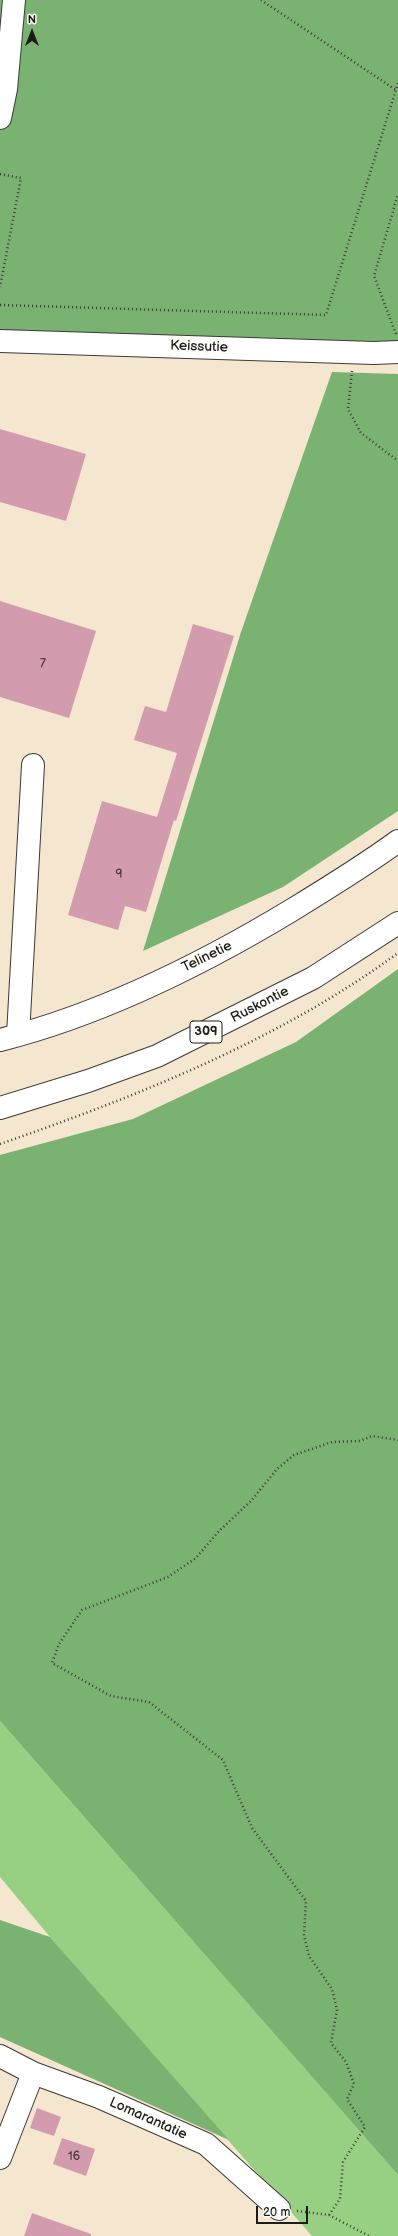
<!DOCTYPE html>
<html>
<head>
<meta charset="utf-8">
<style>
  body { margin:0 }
  #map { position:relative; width:398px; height:2236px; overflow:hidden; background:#f5e6cf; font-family:"Balsamiq Sans",sans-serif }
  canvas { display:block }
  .north { position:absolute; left:12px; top:12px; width:40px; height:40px; -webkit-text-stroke:3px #fdfcf7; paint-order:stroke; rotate:0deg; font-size:11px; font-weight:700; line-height:16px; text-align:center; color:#1c1c1c }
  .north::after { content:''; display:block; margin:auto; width:14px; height:18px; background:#1c1c1c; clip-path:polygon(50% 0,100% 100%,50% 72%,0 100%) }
  .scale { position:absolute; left:256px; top:2206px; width:52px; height:18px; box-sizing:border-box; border:2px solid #1c1c1c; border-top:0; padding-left:5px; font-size:12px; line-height:14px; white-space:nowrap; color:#1c1c1c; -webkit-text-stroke:3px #fdfcf7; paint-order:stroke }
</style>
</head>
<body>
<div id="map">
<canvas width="398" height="2236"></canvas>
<div class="north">N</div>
<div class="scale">20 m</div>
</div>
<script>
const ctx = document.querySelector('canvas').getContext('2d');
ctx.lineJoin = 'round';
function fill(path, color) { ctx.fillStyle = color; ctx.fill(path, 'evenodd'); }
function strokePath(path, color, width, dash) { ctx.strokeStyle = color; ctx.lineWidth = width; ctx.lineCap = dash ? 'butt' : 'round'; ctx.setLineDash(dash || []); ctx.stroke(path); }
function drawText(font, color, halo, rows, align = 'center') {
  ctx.font = font + ' "Balsamiq Sans",sans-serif'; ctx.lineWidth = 4; ctx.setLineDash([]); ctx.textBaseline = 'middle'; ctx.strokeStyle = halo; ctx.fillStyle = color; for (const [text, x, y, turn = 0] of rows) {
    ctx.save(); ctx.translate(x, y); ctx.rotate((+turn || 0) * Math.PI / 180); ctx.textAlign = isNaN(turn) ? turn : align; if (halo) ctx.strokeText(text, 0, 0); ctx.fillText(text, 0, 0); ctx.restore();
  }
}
fill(new Path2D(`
  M0,1721L398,2175V2236H312L50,1937L0,1877Z`), '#98d083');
fill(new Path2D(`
  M0,0H398V342L362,344L0,331Z
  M332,372L398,374V811L283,887L143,951L241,632Z
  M398,969V2175L0,1721V1155L133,1119L296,1042Z
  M0,1920L50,1937L229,2140L0,2037Z`), '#7ab271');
fill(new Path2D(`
  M0,429L86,454L66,521L0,502Z
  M0,601L96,631L69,718L0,697Z
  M193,624L234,636L176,821L174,820L146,912L125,906L118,930L68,915L102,801L157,817L177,753L134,740L145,706L166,712Z
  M37,2108L61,2117L54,2136L30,2128Z
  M62,2138L95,2149L86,2176L53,2164Z
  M32,2213L91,2234V2236H24Z`), '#d39cae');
const minor = new Path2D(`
  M0,118L6,89L14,0
  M0,341L374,353L398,352
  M18,1035L33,765
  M0,1040C103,1014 201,965 292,910C328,888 364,866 398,841
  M0,2056L33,2073L99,2097L206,2144L279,2209
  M0,2158L33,2073`);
const major = new Path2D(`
  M0,1108L88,1081L157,1056L313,978L398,923`);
strokePath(minor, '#3d3a37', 24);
strokePath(major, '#3d3a37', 24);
strokePath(new Path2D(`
  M261,0L396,90
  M0,174L21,178L0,287
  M0,305L326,315L398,83
  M396,334L374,276L398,194
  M352,371L348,409L361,433L398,461
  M0,1144C138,1096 279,1040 398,953
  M297,2211L329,2215L369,2236
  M329,2215L340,2199L343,2162L365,2127L347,2099L354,2084L346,2062L331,2043L337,2010L332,1989L309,1956L304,1935L306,1901L252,1828L223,1760L149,1702L111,1696L52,1663L59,1644L82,1610L168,1577L196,1558L219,1531L251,1501L277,1469L294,1455L332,1442L360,1441L372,1436L398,1440`), '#3d3a37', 2.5, [1, 3]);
strokePath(minor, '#fff', 22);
strokePath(major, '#fff', 22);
drawText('12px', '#4a3c40', null, [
  ["7",43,664],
  ["9",119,875],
  ["16",74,2157]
]);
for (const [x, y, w] of [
  [206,1032,32]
]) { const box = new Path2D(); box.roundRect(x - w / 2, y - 11, w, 22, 3); ctx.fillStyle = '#fdfcf7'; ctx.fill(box); strokePath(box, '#1c1c1c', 1); }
drawText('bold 13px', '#1c1c1c', null, [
  ["309",206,1032]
]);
drawText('14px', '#1c1c1c', '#fdfcf7', [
  ["Keissutie",199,347,2],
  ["Telinetie",207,957,-26],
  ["Ruskontie",260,1005,-27],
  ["Lomarantatie",148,2119,24]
]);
</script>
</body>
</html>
